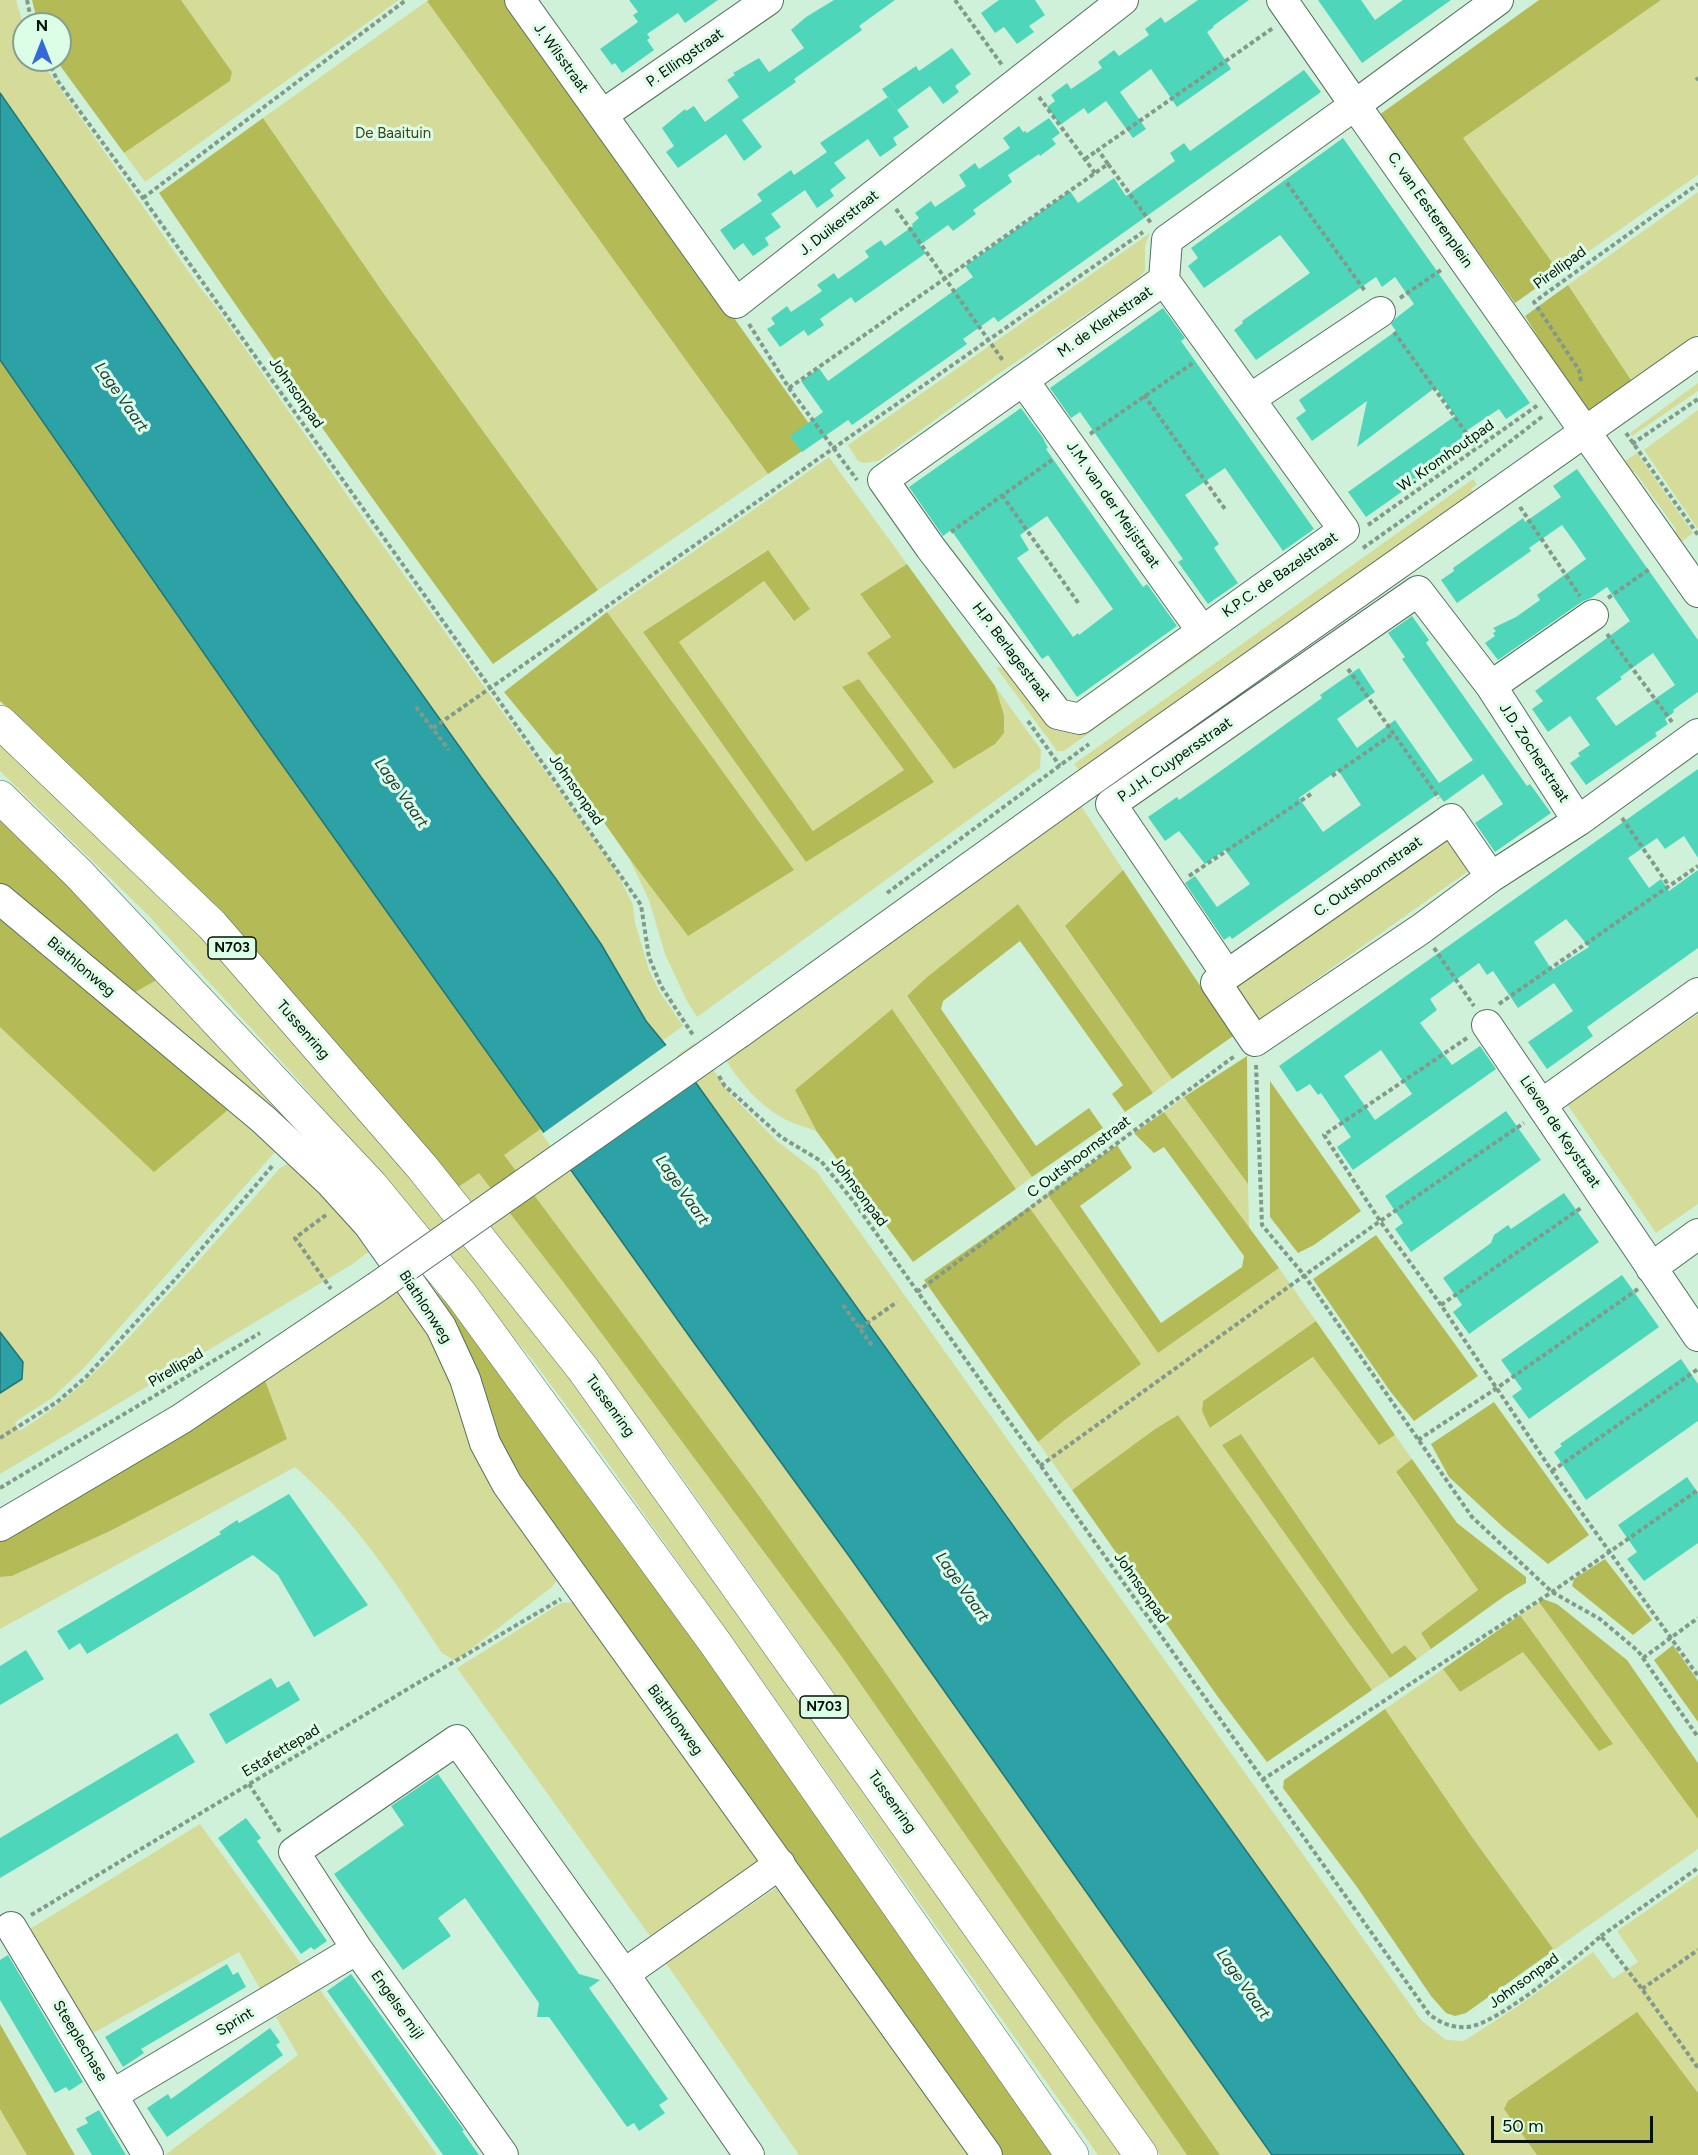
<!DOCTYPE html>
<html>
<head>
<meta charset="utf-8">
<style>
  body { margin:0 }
  #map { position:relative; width:1698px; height:2155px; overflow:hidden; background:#cff1da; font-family:Figtree,sans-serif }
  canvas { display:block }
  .north { position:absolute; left:12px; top:12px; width:60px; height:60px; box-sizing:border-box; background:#dcfee7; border:2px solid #869f8e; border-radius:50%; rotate:0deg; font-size:16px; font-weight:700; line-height:24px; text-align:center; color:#061109 }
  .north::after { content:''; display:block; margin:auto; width:21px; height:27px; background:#336ad8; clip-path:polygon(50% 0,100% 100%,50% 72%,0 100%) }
  .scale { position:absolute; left:1491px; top:2116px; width:162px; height:27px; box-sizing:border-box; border:3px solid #061109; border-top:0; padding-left:8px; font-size:18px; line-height:21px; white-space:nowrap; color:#061109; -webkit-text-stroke:4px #dcfee7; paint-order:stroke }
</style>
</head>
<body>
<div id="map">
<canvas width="1698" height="2155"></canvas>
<div class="north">N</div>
<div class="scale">50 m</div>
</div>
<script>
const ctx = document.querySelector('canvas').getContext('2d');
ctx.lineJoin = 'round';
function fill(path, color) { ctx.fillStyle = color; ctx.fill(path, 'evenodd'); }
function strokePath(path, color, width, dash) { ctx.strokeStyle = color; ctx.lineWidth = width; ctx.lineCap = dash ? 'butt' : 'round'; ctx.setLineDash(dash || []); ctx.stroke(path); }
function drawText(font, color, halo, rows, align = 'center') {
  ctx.font = font + ' Figtree,sans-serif'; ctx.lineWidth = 6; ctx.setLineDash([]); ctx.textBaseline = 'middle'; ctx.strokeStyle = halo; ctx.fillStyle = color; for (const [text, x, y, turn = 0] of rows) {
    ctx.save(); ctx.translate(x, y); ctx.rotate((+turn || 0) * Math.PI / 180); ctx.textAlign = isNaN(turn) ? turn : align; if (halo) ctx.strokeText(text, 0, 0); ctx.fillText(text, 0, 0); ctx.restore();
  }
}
fill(new Path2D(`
  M0,0H16L24,28V60H40L198,285L216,307L361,515L615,869L633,905L635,923L649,970L659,991L683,1026L662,1041L646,1021L617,972L556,879L481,777L288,506L0,93Z
  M181,0H399L145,182L124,153L230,81L232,72Z
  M1661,0H1698V175L1559,272L1462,138Z
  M427,1L768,474L598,590L384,294L263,118Z
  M1698,192V334L1633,383L1568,285Z
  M1150,233L1145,245V271L1135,281L998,374L878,461L863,463L858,461L848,445Z
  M1698,383V391L1632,436L1630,433Z
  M1698,410V529L1644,450Z
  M1637,453L1693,533L1676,546L1673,543L1676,529L1635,472H1624L1618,466Z
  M829,457L907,564L860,594L891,638L868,653L1004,715L995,686L1041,750L1040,768L697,1017L687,1001L665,954L649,900L629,858L688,936L620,630L607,612ZM767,550L793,621L764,581L679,642L813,831L904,770L843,688L859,679L933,782L806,862L643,632Z
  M1473,479L1477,484L1471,489L1474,493L1081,773L1074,764Z
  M1208,644L1210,647L1064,751H1057L996,667L1011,669L1070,732L1186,651Z
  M0,734L169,895L292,1033L598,1407L1128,2155H1098L591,1439L534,1362L397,1196L300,1082L147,914L0,771Z
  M1078,801L1123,870L1065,927L1172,1079L1153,1093L1018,904L926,978L907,997L1032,1177L1016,1189L892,1009L795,1090L817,1132C806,1126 792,1124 781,1117C758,1104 739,1081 725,1059Z
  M1450,832L1474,867L1253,1024L1229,988Z
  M0,906L274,1140L275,1152L82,1370L52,1398L15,1422L19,1431C72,1400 114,1354 155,1309C198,1262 239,1215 280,1168L289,1163L376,1246L351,1265L0,1474V1393L22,1379L23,1363L0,1332Z
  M146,960L273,1100L307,1143L130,995Z
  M1698,1014V1204L1656,1233L1567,1104Z
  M695,1043L730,1094L777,1141L817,1172L1421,2020L1446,2040L1464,2041L1518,2006L1593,1952L1613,1979L1638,1962L1617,1931L1698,1875V2119L1504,2109L1537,2155H1464L974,1469L675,1057Z
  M1184,1097L1248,1184L1249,1228L1164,1112Z
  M542,1128L692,1340L849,1556L1272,2155H1220L878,1662L754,1489L503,1155Z
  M479,1172L570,1291L842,1657L1187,2155H1160L669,1459L492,1228L457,1188Z
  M1047,1194L1158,1353L1279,1268L1316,1321L1203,1401L1202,1411L1211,1428L1314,1357L1378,1444L1395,1435L1412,1459L1396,1473L1478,1590L1421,1633L1431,1649L1417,1659L1405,1645L1392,1654L1241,1434L1222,1445L1347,1621L1390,1678L1372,1690L1178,1415L1155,1429L1072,1490L1038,1442L1066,1419L1029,1207Z
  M406,1286L557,1580L552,1587L455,1661L442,1653C396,1584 358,1522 295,1467L0,1629V1577L12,1576L110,1531L287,1439L263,1375Z
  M579,1602L761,1859L650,1936L457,1668L561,1603Z
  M1539,1602L1698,1819V1849L1554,1950L1472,1837L1385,1709L1443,1669L1460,1692L1523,1652L1599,1751L1612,1745L1520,1615Z
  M200,1824L304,1968L262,1992L239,1952L86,2037L25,1932Z
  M777,1887L968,2155H799L666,1963Z
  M320,1990L437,2155H165L298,2055L276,2017Z
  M0,2059L56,2155H0Z`), '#d5db99');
fill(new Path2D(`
  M32,0H181L232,72L230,81L124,153L56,60H60V24H38Z
  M429,0H508L820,439L768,474L427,1Z
  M1539,0H1661L1463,138L1559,272L1515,303L1379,115Z
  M263,118L384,294L598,590L493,664C379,509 267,352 159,193Z
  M1568,285L1633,383L1586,414L1525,316Z
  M0,360L256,728L542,1128L504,1155L754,1489L878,1662L1220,2155H1187L842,1657L570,1291L479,1173L457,1188L99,795L0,701Z
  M768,550L810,609L794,621L764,581L679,642L813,831L904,770L842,687L859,679L934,782L806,862L643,632Z
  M907,564L995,686L1004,715V733L995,744L954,769L867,653L891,637L860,594Z
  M607,612L794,870L688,936L629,858L560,760L504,692Z
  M0,814L160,978L130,995L0,886Z
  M1123,870L1199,984L1236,1034L1172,1079L1065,926Z
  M1018,904L1153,1093L1125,1112L1112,1094L1123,1085L1020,941L943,1001L941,1009L1036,1146L1089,1108L1103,1128L1032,1177L907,996L926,978Z
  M0,906L235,1104L154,1172L0,1027Z
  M892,1009L1016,1189L913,1262L817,1132L795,1090Z
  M1247,1056L1248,1184L1184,1097Z
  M1270,1081L1361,1211L1314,1245L1298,1253L1270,1217Z
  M1164,1112L1279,1268L1158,1353L1047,1194L1117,1145L1132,1168L1080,1206L1161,1323L1242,1267L1244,1256L1164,1147L1154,1153L1134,1133Z
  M1029,1207L1141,1364L1066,1419L1038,1442L924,1280Z
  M1376,1235L1478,1376L1414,1421L1390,1391L1313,1279Z
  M424,1278L456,1314L588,1485L1061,2155H995L607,1610L505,1451Z
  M1316,1321L1395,1435L1379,1445L1313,1357L1210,1428L1202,1411L1203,1401Z
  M263,1375L287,1439L110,1531L12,1576L0,1577V1536Z
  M1494,1402L1589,1535L1548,1564L1503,1527L1449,1477L1431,1444Z
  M1178,1415L1372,1690L1267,1762L1218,1697L1072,1490L1155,1429Z
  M1241,1434L1392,1654L1405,1645L1417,1659L1390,1678L1347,1621L1222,1445Z
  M1412,1459L1457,1523L1526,1577V1583L1506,1595L1431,1649L1421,1633L1478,1590L1396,1472Z
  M1605,1559L1652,1620L1633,1635L1572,1586L1574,1579Z
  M1543,1599L1557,1604L1627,1660L1698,1763V1819L1539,1602Z
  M1520,1615L1613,1744L1599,1751L1523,1652L1460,1692L1443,1669Z
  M1673,1645L1698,1681V1722L1654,1660Z
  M1385,1709L1472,1837L1554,1950L1466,2013L1455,2016L1446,2013L1431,1996L1357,1887L1283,1788L1284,1780Z
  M1637,2012L1698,2093V2155H1537L1504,2109L1508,2101Z
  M0,2024L68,2143L75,2155H27L0,2109Z`), '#b4ba56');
const water = new Path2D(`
  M0,93L288,506L481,777L556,879L601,944L646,1021L691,1076L1464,2155H1272L849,1556L692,1340L256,728L0,360Z
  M0,1332L23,1362L22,1379L0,1393Z`);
fill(water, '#2da2a6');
strokePath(water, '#217677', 1.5);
fill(new Path2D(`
  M668,1044L695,1077L566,1168L542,1134Z`), '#cff1da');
fill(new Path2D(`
  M629,0H718L685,23L678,13L647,34L650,38L647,40L654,50L622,73L615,63L612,65L600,49L638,22L633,15L638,12Z
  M834,0H895L859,26L862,30L794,79L796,82L742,120L762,147L744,161L726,134L678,168L666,152L674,146L662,128L685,109L686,111L694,106L705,122L739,97L727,80L735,75L733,73L759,58L769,72L804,48L791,30L806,17Z
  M999,0H1035L1045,15L1029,26L1034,32L1017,44L1004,27L995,33L981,13Z
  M1198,0H1249L1213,26L1214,27L1207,32L1231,69L1177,107L1151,69L1120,92L1146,129L1133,138L1106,101L1088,114L1084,108L1060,125L1047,107L1055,101L1051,95L1067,83L1071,89L1102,68L1098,62L1114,50L1119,56L1149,35L1145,29L1161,17L1165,23Z
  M1318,0H1361L1375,20L1403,0H1451L1362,63Z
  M952,48L971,74L955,86L959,92L943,104L930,86L897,110L882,89L916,66L919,71Z
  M1304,70L1321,92L998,322L994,317L963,339L967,344L852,425L848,420L802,452L790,436L823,412L801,381L819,368L828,381L973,277L965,266L1070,191L1078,203L1114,178L1126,196L1175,161L1170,153L1184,143L1190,151Z
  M888,97L909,127L893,138L897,145L880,157L868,139L834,163L846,178L830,190L834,196L817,208L805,190L771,214L781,227L765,238L769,245L753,256L743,243L734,250L720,230L762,201L757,194L791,170L794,175L827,152L820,143Z
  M1049,118L1060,133L1052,139L1056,144L1040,156L1039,154L1008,175L1012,182L973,210L976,214L953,231L948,225L920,245L926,253L855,303L851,297L820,319L824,325L808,336L804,330L780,347L767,329L775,324L771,318L787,306L791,312L822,291L817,285L834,273L838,279L869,257L865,251L881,240L885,246L913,226L912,224L919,218L915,213L931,201L935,207L966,186L959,175L975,163L979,169L1010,148L1003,138L1019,126L1023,132L1025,131L1027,133Z
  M1343,138L1530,403L1506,419L1499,409L1463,433L1468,441L1455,450L1457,453L1366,517L1348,492L1455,416L1436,387L1357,447L1367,401L1312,441L1296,418L1306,411L1299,400L1396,331L1391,324L1396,318L1414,304L1395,277L1382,287L1376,277L1256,360L1234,330L1243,323L1242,321L1310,273L1280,235L1204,288L1188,266L1198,258L1191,248Z
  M1163,308L1185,338L1181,341L1314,529L1283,551L1225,468L1185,495L1219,544L1214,548L1238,583L1208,604L1178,562L1183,559L1080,412L1071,418L1050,388Z
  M1021,408L1043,438L1048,448L1046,449L1143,587L1147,584L1177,626L1077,697L1048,655L1042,659L951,530L943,536L909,487ZM1047,516L1113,609L1079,635L1078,633L1073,637L1017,558L1029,550L1020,535Z
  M1577,469L1698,640V692L1673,710L1674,712L1665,719L1668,724L1655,733L1657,736L1586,785L1570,763L1580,756L1578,753L1590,745L1570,716L1548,732L1532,709L1543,701L1535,691L1630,621L1607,587L1591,598L1583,601L1498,660L1485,643L1495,636L1493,633L1496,631L1493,628L1516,617L1540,600L1537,595L1586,559L1575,543L1562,525L1529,548L1531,551L1457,603L1441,580L1454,571L1453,568L1523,518L1525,522L1561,497L1553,486ZM1653,653L1675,685L1616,726L1596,698L1622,679L1620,677Z
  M1412,616L1429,640L1426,643L1527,786L1530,784L1551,813L1495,852L1475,823L1503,804L1483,774L1444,802L1438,794L1232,939L1230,936L1224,940L1185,883L1195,876L1217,907L1250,884L1225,850L1205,864L1179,831L1165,841L1148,817L1177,797L1179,800L1222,770L1322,698L1320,695L1359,668L1375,692L1337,719L1357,748L1395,720L1439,783L1473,760L1402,659L1405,657L1388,633ZM1338,770L1361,805L1323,832L1299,798Z
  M1698,769V858L1684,836L1665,849L1657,838L1628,858L1649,888L1661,879L1669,891L1698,870V948L1587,1027L1593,1036L1547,1069L1528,1042L1573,1011L1554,983L1518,1008L1493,971L1487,975L1479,963L1430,999L1437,1010L1420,1023L1452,1065L1480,1046L1496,1069L1353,1170L1337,1147L1351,1137L1321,1093L1318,1095L1310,1084L1297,1092L1279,1066ZM1566,919L1589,947L1552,970L1534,942ZM1381,1050L1412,1094L1375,1120L1344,1076Z
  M1506,1111L1541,1160L1411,1252L1395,1229L1403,1223L1385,1196Z
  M1564,1193L1599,1242L1469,1334L1453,1312L1462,1305L1443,1278L1491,1243L1494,1235L1508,1225L1511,1229Z
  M1622,1275L1659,1327L1529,1419L1512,1396L1522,1389L1501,1360Z
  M1681,1359L1698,1384V1421L1586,1500L1554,1452L1562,1446L1560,1444Z
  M1687,1477L1698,1493V1543L1644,1581L1627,1559L1637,1552L1618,1525Z
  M289,1494L368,1605L314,1637L278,1575L253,1555L87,1654L80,1643L69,1650L57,1631L221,1534L219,1532L237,1520L239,1523Z
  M26,1650L44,1679L0,1705V1666Z
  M271,1678L277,1688L289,1681L300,1700L226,1744L209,1714Z
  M177,1733L195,1762L0,1878V1838Z
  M438,1774L579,1974L600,1980L589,1988L668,2099L659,2105L665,2113L639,2131L634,2123L627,2127L549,2017H537L539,2003L465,1898L438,1918L451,1936L403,1970L334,1874L404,1825L391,1806Z
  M246,1818L261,1838L257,1841L327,1941L314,1950L311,1947L301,1954L218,1838Z
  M8,1955L83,2082L69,2091L66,2087L55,2093L0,2000V1960Z
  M227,1964L233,1975L238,1972L246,1987L141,2049L144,2053L123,2067L105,2037Z
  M351,1974L464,2130L462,2131L479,2155H443L426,2131L327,1991Z
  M270,2028L280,2042L276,2045L283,2055L167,2137L147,2108L168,2094L171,2099Z
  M99,2110L126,2155H92L76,2129L88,2123L85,2118Z`), '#4ed6ba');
const minor = new Path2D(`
  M520,0L736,303L1123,0
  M1498,0L1355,105L1698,592
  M602,115L768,0
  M1164,280L1344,530L1080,719L1058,714L930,547L883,480L1164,280L1167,240L1355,105L1282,0
  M1023,380L1202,631
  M1250,399L1380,312
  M1491,686L1593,615
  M1578,821L1491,686L1418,591L1111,804L1227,975L1216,983L1255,1041L1421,929L1491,877L1578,821L1698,734
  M0,899L264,1120L329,1181L369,1225L441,1327L465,1379L485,1443L507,1484L987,2155
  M1227,975L1451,819L1491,877
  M1487,1025L1698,1336
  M739,1033L1079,789L1698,352
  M1542,1104L1698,993
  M1651,1268L1698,1234
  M0,1526L181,1419L377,1287
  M11,1927L148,2155
  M624,1974L780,1864
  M112,2095L357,1949
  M503,2155L357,1949L294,1852L457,1740L624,1974L749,2155`);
const highway = new Path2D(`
  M0,722L212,925L422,1167L583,1369L1141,2155
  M0,797L79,874L371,1185L460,1293L716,1644L1072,2155`);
strokePath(minor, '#53715d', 32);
strokePath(highway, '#53715d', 34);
strokePath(new Path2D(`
  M27,0L32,24
  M955,0L1002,65
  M48,60L57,80L143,198L491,689L641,905L649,957L661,986L693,1035
  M1696,80L1698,78
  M1039,97L1095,173
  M1085,159L1098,150
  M1108,164L1098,150L1273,28
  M1287,183L1365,291
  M143,198L406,0
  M896,209L1004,362
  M1400,298L1441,270
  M749,324L789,388L857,480
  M1394,332L1477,448
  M1581,381L1579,370L1534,302L1698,184
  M789,388L1108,164L1151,223
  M1144,395L1225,509
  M1626,433L1698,535
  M1090,434L1193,363
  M1632,444L1698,399
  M1002,495L1079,604
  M1520,507L1580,596
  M1368,525L1538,405
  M951,532L1052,460
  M1363,548L1472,471L1543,416
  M1608,598L1651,568
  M1607,634L1672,722
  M1348,669L1439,798
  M416,707L449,750
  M1028,721L1060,766
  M433,728L1143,232
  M1332,776L1394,733
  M1622,818L1669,886
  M1189,876L1311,794
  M887,893L1089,744
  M1434,948L1474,1006
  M1499,1004L1698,866
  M1467,1038L1324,1135L1380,1221L1441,1305L1552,1471L1698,1676
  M1256,1065L1262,1225L1304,1275L1472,1517L1552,1592L1600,1619L1638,1651L1698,1737
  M719,1076L724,1085L781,1137L821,1161L854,1202L1429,2014C1440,2023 1452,2028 1467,2027C1497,2025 1576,1958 1601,1936L1642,1989L1698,2068
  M326,1215L295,1238L331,1289
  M917,1292L1236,1055
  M843,1305L873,1347
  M1441,1305L1581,1208
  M860,1328L897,1302
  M0,1438L57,1402L86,1377L179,1275L274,1164
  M1418,1440L1497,1388L1638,1289
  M1040,1466L1373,1226L1524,1123
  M1552,1471L1698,1369
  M0,1488L260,1333
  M1643,1658L1698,1618
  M1262,1780L1552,1592L1698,1490
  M249,1784L280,1832
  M31,1915L411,1687L561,1599
  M1601,1936L1698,1868
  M1642,1989L1698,1950`), '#819a89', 4, [4.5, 3]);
strokePath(minor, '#fff', 30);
strokePath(highway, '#fff', 33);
const minorBridge = new Path2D(`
  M377,1287L739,1033`);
strokePath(minorBridge, '#53715d', 32, []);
strokePath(minorBridge, '#fff', 30);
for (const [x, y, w] of [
  [232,948,48],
  [824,1707,48]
]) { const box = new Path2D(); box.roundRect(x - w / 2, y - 11, w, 22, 4.5); ctx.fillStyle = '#dcfee7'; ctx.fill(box); strokePath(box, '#061109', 1.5); }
drawText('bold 14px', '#061109', null, [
  ["N703",232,948],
  ["N703",824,1707]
]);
drawText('15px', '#061109', '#dcfee7', [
  ["J. Wilsstraat",561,58,54],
  ["P. Ellingstraat",685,58,-35],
  ["C. van Eesterenplein",1430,210,55],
  ["J. Duikerstraat",839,223,-38],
  ["Pirellipad",1560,268,-36],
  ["M. de Klerkstraat",1105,322,-35],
  ["Johnsonpad",296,393,55],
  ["W. Kromhoutpad",1446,456,-35],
  ["J.M. van der Meijstraat",1113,505,55],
  ["K.P.C. de Bazelstraat",1280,575,-35],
  ["H.P. Berlagestraat",1011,652,53],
  ["J.D. Zocherstraat",1534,753,57],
  ["P.J.H. Cuypersstraat",1175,760,-35],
  ["Johnsonpad",576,790,55],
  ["C. Outshoornstraat",1368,877,-35],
  ["Biathlonweg",81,967,40],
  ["Tussenring",303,1030,49],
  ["Lieven de Keystraat",1560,1132,56],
  ["C Outshoornstraat",1079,1157,-37],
  ["Johnsonpad",859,1192,53],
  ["Biathlonweg",425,1307,57],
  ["Pirellipad",176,1368,-31],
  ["Tussenring",610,1406,54],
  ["Johnsonpad",1141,1588,55],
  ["Biathlonweg",675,1720,54],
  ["Estafettepad",281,1751,-31],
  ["Tussenring",892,1802,55],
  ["Johnsonpad",1524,1981,-36],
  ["Engelse mijl",397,2005,55],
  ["Sprint",235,2022,-31],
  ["Steeplechase",80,2041,59]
]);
drawText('15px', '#404219', '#dcfee7', [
  ["De Baaituin",393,134]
]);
drawText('italic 16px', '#1d3637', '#dcfee7', [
  ["Lage Vaart",121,397,55],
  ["Lage Vaart",401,793,55],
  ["Lage Vaart",682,1190,55],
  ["Lage Vaart",962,1587,55],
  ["Lage Vaart",1243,1984,55]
]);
</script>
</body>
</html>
